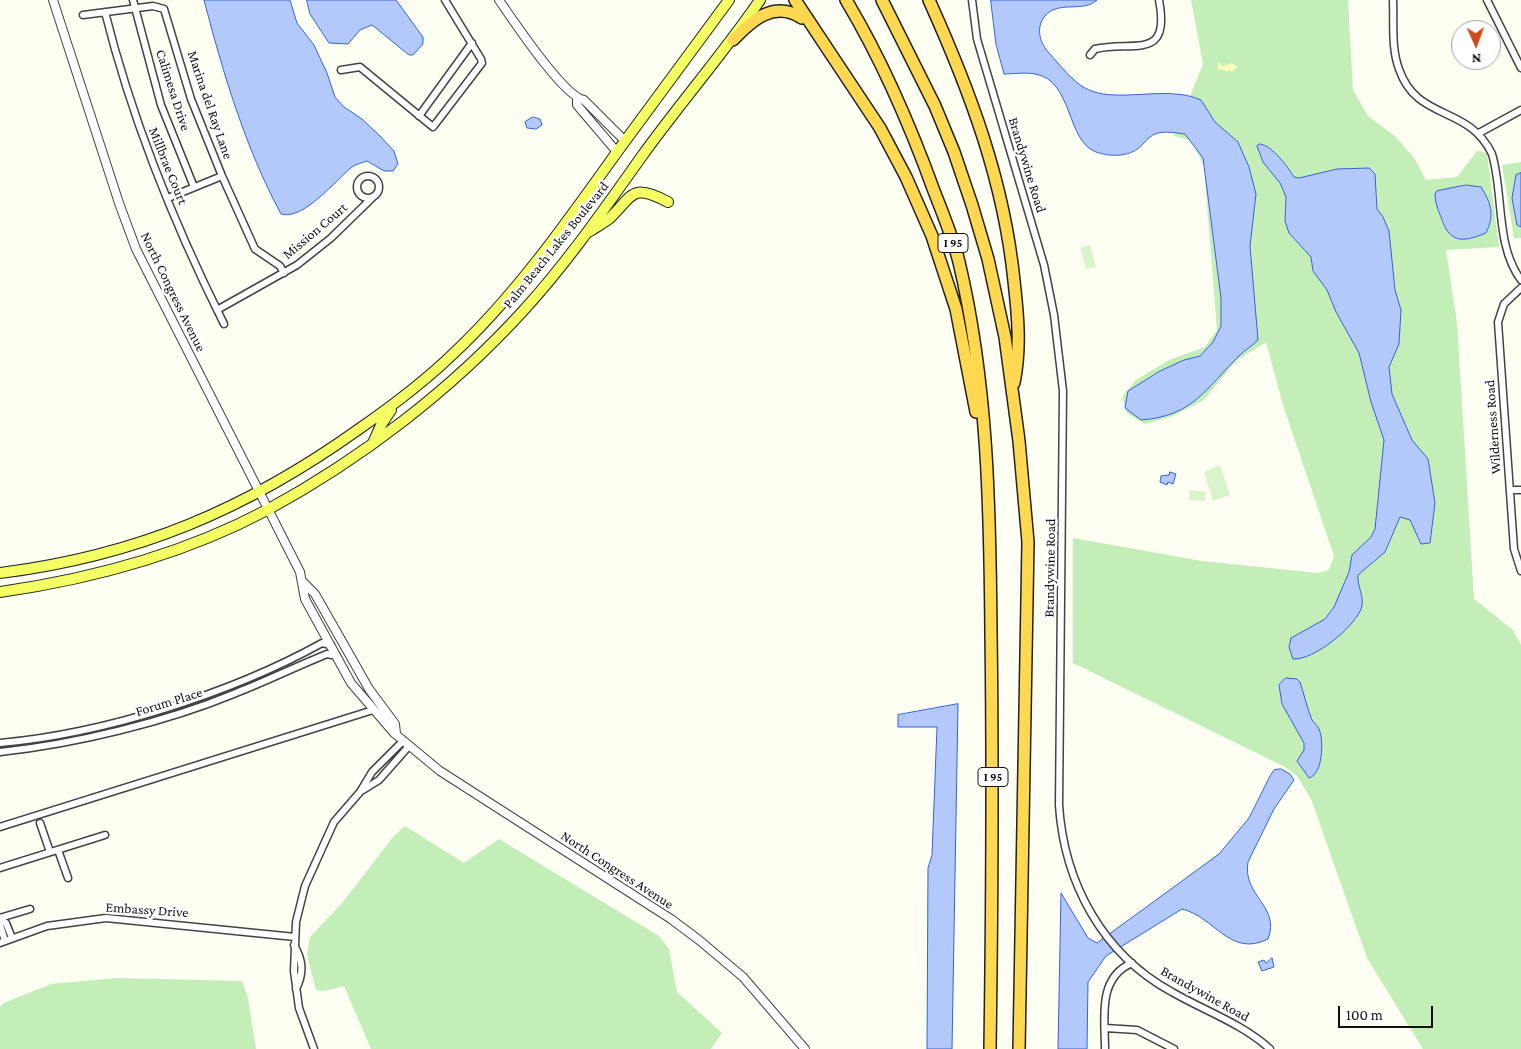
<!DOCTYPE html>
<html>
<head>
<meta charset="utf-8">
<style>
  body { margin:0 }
  #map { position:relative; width:1521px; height:1049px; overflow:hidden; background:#fefff3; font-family:"Crimson Pro",serif }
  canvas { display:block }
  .north { position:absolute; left:1451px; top:20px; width:50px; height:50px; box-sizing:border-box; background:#fff; border:1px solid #9f9f9f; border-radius:50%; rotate:178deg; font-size:14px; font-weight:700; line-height:20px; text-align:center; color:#101010 }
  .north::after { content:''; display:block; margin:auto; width:18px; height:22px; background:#cd4b1b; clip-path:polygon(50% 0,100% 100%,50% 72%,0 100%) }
  .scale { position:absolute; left:1338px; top:1006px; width:95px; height:22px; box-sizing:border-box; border:2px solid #101010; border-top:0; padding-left:6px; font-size:15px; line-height:18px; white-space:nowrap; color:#101010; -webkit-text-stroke:4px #fff; paint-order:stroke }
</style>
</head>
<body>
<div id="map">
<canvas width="1521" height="1049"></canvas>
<div class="north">N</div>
<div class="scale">100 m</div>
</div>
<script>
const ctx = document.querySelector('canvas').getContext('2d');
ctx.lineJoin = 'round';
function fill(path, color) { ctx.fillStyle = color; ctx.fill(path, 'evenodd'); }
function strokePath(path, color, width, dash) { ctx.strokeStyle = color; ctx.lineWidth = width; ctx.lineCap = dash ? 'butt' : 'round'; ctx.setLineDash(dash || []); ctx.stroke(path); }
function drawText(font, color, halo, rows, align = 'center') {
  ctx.font = font + ' "Crimson Pro",serif'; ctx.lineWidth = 5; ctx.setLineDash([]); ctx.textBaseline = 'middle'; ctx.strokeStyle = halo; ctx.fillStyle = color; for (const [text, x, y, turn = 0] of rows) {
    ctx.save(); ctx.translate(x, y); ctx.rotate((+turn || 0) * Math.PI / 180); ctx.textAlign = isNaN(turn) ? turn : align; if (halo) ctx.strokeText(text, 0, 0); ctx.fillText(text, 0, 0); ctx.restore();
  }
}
fill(new Path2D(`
  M1191,0H1348L1353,90L1368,116L1396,137L1415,159L1426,180L1457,177L1477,151L1487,153L1499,247L1446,250L1457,323L1474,599L1513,630L1521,645V1049H1423L1367,958L1311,799L1297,776L1285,767L1073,663V538L1202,561L1318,573L1329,570L1334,556L1283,405L1266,342L1236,361L1204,400L1173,416L1145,424L1127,413L1122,397L1136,380L1169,360L1205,347L1217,330L1204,166L1192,141L1174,136L1203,64Z
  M1521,162V238H1514L1502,165Z
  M405,826L464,863L499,839L659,936L669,949L677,992L722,1033L711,1049H371L344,986L324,991L316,990L307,955L310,937L343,902L393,837Z
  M116,978L242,981L248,998L256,1049H0V1007L4,1003L51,984Z`), '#c3eeb8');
fill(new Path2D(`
  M1218,62L1223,66L1232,63L1237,67L1232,72L1230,70L1227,72L1222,69L1218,70Z`), '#f9ffbb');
fill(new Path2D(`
  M1090,245L1096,267L1086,269L1080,248Z
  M1220,465L1230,495L1213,501L1204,472Z
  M1190,490L1206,492L1205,501L1189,500Z`), '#d9f4cb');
const water = new Path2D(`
  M204,0H290L297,23L314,45L327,73L335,97L344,107L362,119L380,136L394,151L398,164L393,171H384L367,161C362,163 356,164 352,167C336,180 303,221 281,214C245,147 223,73 204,0Z
  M307,0H396L423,37V44L413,55H409L372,25L360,30L348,44L329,43L310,14Z
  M991,0H1097C1084,13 1058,0 1045,16C1035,28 1040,44 1050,54C1060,65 1072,81 1085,88C1115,105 1166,84 1201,100L1215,122L1238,142L1249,167L1256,194L1250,246L1258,340C1252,346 1245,350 1240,355C1206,388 1194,416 1141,420L1125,408L1128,391L1160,371L1184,360L1200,356L1213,342L1221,326V298L1203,158L1185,134C1177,133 1166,131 1158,133C1150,135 1145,142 1140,147C1129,157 1110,157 1096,152C1066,141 1073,80 1035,74C1025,72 1014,74 1004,74L996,44Z
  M533,117L540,119L542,125L536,129L527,128L525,122Z
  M1260,144C1273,146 1287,166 1294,177L1299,178L1337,169L1369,168L1375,174L1377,209L1383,217L1389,231L1395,290L1401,310L1399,344L1389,367L1392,394L1412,440L1428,459L1435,503L1430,543L1421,544L1410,520L1400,517L1385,552L1358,575C1357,586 1364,595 1362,606C1357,626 1313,661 1293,659L1289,647L1291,638L1325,619L1334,607L1349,572L1352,555L1371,537L1375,529L1384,440L1371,402L1359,353L1336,312L1327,290L1313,271L1311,257L1289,233L1285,221L1286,197L1280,183L1263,162L1257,146Z
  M1521,173V227L1517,225L1512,198L1516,175Z
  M1466,185L1481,187C1491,203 1495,215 1486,233C1462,243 1449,243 1441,217C1438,210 1435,202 1435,194L1437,191Z
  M1170,472L1176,474L1173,484L1168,482L1167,485L1160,482L1161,476L1169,475Z
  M1286,678L1297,679L1300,682C1304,694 1307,708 1312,720C1314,723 1318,726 1319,729C1324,741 1323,774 1309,778L1297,761L1304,750V743L1282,704L1279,685Z
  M958,704L952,1049H927L928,868L932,855L937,727H898V715Z
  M1281,769L1290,774L1294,780L1274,809L1248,862C1242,896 1281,906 1268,939C1230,958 1215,917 1182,909L1106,956L1088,982L1087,1049H1058L1061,893L1088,938L1097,943L1219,854L1249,818L1270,776L1274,770Z
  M1272,958L1274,967L1262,971L1258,962L1264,960L1266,963Z`);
fill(water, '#b3c9fb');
strokePath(water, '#3463d9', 1);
const minor = new Path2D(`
  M133,0L161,105L194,187
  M972,0L977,39L1044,265L1054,315L1063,391L1059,805C1064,882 1102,954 1172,992C1205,1011 1241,1023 1270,1049
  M1393,0C1394,22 1391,48 1399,69C1417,122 1468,104 1492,154C1504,194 1495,245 1521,280
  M1487,0L1521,68
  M105,12C132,120 174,224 224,324
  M83,15L153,6L164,9L191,99L222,176L255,249L280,266L284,273
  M1090,55L1095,49C1133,40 1171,62 1159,0
  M341,70L360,67L433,127L482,63L481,59L445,0
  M419,116L472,43
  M1479,133L1521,110
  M357 187a11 11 0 1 1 22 0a11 11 0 1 1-22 0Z
  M168,198L222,176
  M1521,288L1504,304L1498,322L1514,549L1521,571
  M217,310L297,265L331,238L373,197
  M1510,490H1521
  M0,743C103,734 232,693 322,643L331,645
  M0,752C75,744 166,722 236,693C267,681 297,666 327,654L337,656
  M363,790L379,780L409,746
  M40,823L50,852
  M0,827L373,710
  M58,850L68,878
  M0,868L105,835
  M0,918L30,909
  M0,920L6,923L12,938
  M0,925L5,941
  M0,943L47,926L106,918L295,937
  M294,945C303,960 304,973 296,989
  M1105,1028L1137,1030L1174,1049
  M314,1049L299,1008L294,971L296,922L305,886L334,822L360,792L372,772L403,741
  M1105,1049C1105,1018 1097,978 1132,963`);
const tertiary = new Path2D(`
  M53,0L119,203L136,249L300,572L305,599L351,683L394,733L440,771L671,919L699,940L743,977L805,1049
  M499,0C513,20 563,96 584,100L625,141
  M577,99V105L617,152
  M303,582L315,594L369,689L395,724L396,734`);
const primary = new Path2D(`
  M590,231C596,227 604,223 610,218C633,196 631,182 668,202
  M374,441L381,425L391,410
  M0,573C137,556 247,509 359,429C392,406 424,382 453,354C516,295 567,222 617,152C654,101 692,51 729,0
  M0,592C91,579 186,553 267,510C361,459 451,390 523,311C567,263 605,208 642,156C680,103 723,54 760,0`);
const motorway = new Path2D(`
  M795,0L880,128L906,177L932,236L956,309L976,412
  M846,0C882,60 910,125 934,191C943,214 953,238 959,262C988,384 990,509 991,633C993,772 992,910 990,1049
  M882,0L935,106L954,152L972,205L988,259L1005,337L1019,441L1028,542L1019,1049
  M929,0C970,91 1004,181 1014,281C1018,316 1021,348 1014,383
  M733,40C752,20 774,0 802,18`);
strokePath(minor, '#434343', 9);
strokePath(tertiary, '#434343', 10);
strokePath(primary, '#212121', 12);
strokePath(motorway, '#212121', 14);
strokePath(minor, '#fff', 6);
strokePath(tertiary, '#fff', 8);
strokePath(primary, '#f4ff63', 10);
strokePath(motorway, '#ffd851', 11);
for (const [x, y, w] of [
  [953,243,30],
  [993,777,30]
]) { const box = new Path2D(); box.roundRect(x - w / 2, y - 9.5, w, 19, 4); ctx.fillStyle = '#fff'; ctx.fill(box); strokePath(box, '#101010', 1); }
drawText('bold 12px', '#101010', null, [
  ["I 95",953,243],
  ["I 95",993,777]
]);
drawText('14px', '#101010', '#fff', [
  ["Calimesa Drive",173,90,72],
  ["Marina del Ray Lane",210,105,71],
  ["Brandywine Road",1027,165,73],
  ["Millbrae Court",168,166,68],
  ["Mission Court",315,231,-40],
  ["Palm Beach Lakes Boulevard",556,245,-51],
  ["North Congress Avenue",173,292,64],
  ["Wilderness Road",1493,427,-94],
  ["Brandywine Road",1050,568,-89],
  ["Forum Place",169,702,-17],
  ["North Congress Avenue",617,870,33],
  ["Embassy Drive",147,910,4],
  ["Brandywine Road",1205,994,29]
]);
</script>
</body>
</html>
